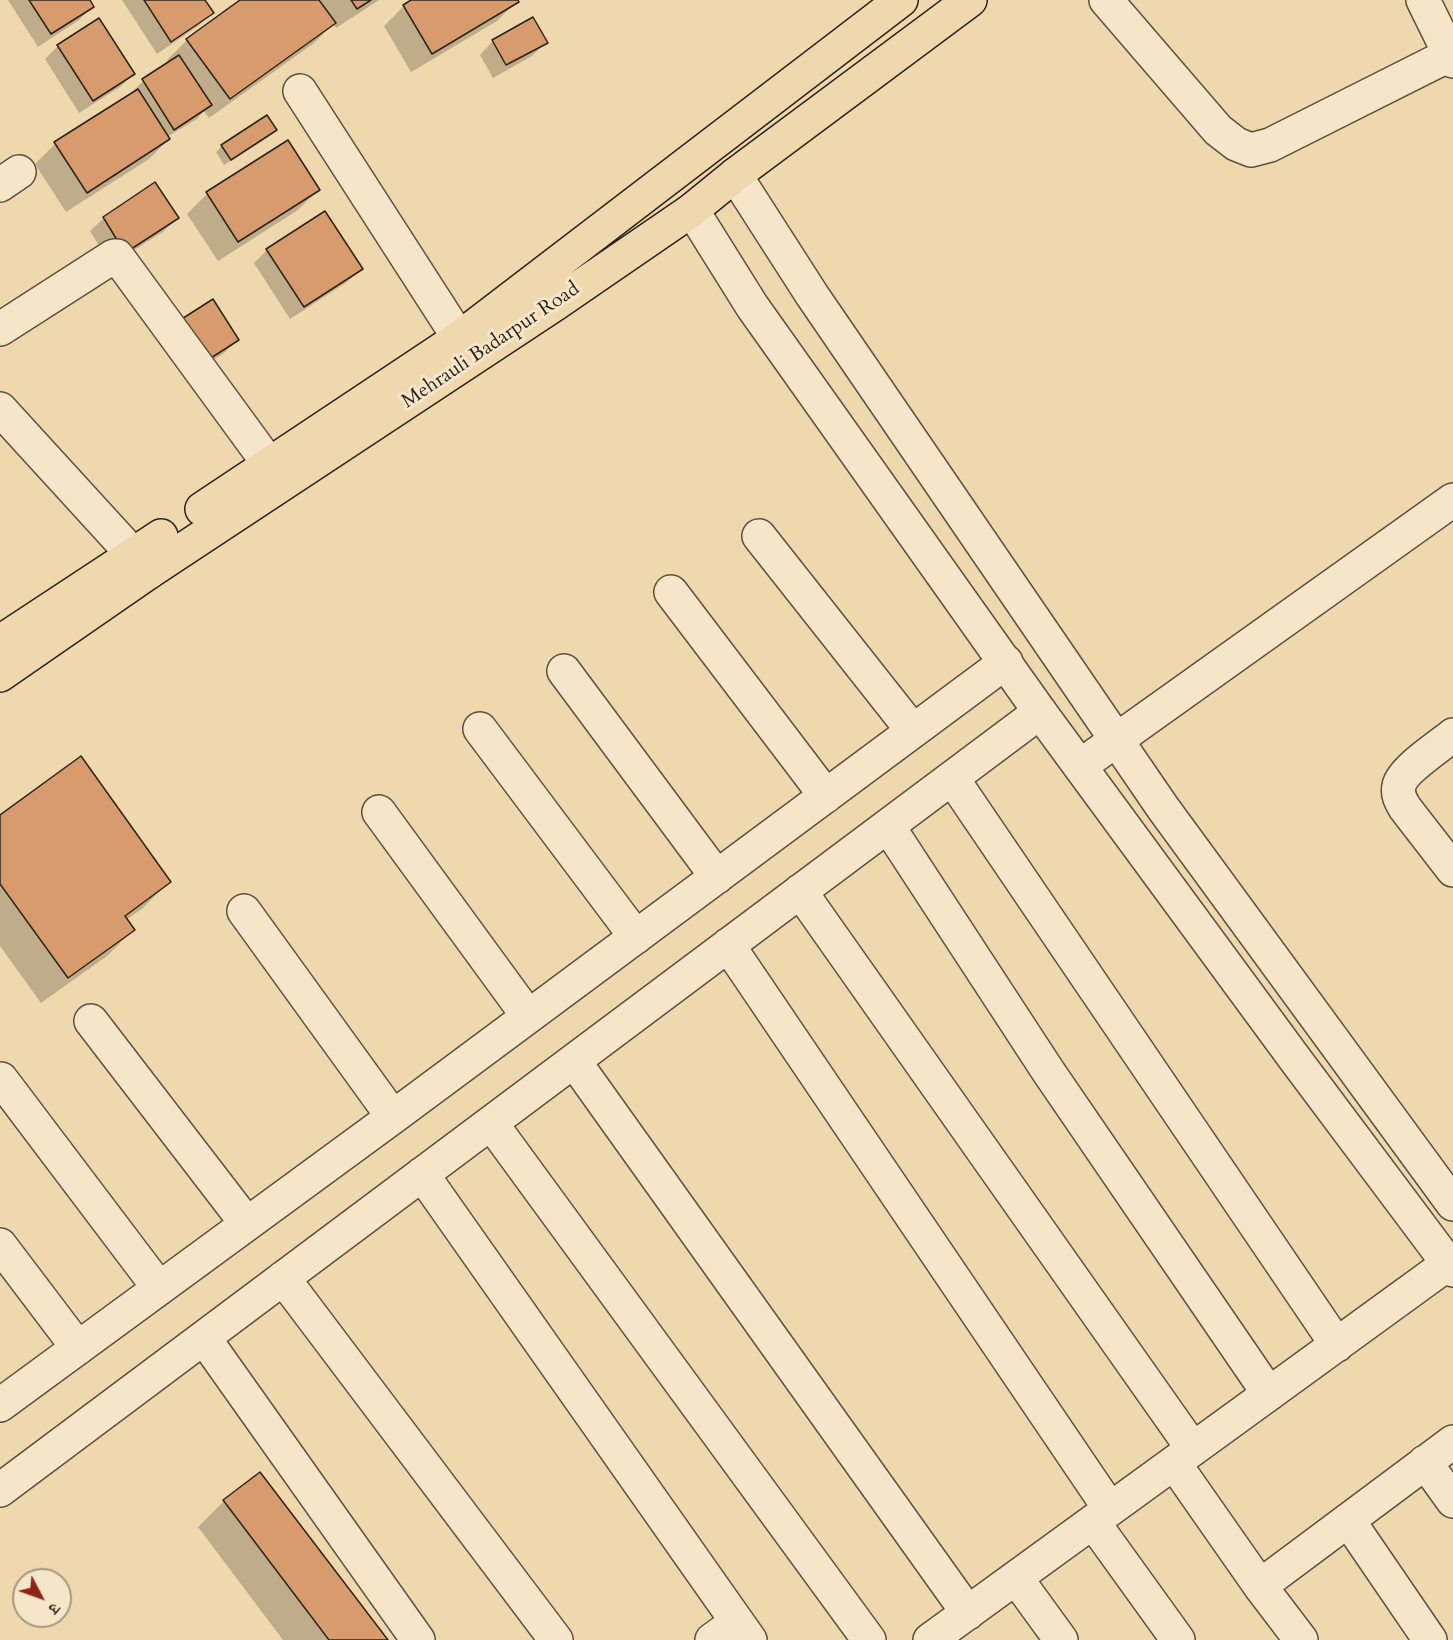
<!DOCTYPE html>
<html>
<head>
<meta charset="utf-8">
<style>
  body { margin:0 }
  #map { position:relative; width:1453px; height:1640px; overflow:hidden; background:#efd8ad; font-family:Cardo,"Noto Serif Devanagari",serif }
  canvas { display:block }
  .north { position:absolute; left:12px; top:1568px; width:60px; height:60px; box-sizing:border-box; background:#f5e6ca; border:2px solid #a59884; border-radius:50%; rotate:131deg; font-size:16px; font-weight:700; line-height:24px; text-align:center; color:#2c231b }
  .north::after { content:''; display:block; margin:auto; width:21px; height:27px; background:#8f2418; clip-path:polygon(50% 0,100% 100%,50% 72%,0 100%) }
</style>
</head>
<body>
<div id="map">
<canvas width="1453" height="1640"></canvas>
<div class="north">उ</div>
</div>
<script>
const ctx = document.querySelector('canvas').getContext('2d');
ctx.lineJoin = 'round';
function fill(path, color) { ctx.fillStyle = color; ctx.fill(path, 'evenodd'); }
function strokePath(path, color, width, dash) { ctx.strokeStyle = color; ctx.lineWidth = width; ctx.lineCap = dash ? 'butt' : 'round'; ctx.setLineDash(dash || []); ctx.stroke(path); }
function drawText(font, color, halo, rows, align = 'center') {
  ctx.font = font + ' Cardo,serif'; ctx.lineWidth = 6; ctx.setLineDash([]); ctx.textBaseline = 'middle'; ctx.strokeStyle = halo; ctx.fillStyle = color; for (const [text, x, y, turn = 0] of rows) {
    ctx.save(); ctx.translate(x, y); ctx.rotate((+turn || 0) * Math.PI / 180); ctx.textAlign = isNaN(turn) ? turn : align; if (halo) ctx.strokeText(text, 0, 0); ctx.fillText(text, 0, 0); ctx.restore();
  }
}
fill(new Path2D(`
  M8,0H88L92,7L79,20L38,47Z
  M122,0H203L212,13L198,26L157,54Z
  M242,0H379L336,28L333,24L314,43L209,118L204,111L197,119L167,137L169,139L149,159L66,212L35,164L55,144L131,95L130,94L143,81L170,63L167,60L187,40Z
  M413,0H516L517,1L497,21L411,72L384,26L404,6Z
  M493,41L546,42L532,56L493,78L480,55Z
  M58,46L133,74L120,87L79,113L45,59Z
  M275,130L269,136L224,165L216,152L222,146Z
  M318,190L298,210L218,261L187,214L207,194Z
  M104,218H177L164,231L111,265L90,231Z
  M267,250L361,269L347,282L290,319L254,263Z
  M175,326L237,340L224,353L187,377Z
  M0,817L169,882L143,908L126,920L133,930L107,956L41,1003L0,946Z
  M224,1501L386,1640H283L198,1527Z`), '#0003');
const building = new Path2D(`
  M29,0H90L94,7L51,34Z
  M144,0H205L214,13L171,42Z
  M240,0H319L336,23L230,99L186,39Z
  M351,0H371L357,9Z
  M411,0H518L519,2L432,54L403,5Z
  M533,17L548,43L506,65L492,40Z
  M99,18L135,74L93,101L57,45Z
  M179,55L212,105L174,130L142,79Z
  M138,89L170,139L87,193L54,142Z
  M267,115L277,130L231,160L221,145Z
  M288,140L320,190L238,242L206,192Z
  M155,182L179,218L125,253L103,217Z
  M325,211L363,269L304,307L266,249Z
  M213,299L239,340L200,365L174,324Z
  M81,756L171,882L125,916L135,930L68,978L0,884V815Z
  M260,1472L388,1640H329L223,1500Z`);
fill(building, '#d89b6e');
strokePath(building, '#2c231b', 1.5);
const minor = new Path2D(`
  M1106,0L1218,130L1236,144L1251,150L1270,145L1453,53
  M1423,0L1453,61
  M300,91L459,338
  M0,185L19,172
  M0,329L114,256H117L269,464
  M0,409L149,572
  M759,536L913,731
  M671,592L826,796
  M564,671L717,877
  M480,729L636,937
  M1453,735C1440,746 1402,770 1399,786C1397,795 1401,801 1405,808L1453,870
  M1080,766L1453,500
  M952,778L1337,1345
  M379,812L528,1016
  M888,826L1048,1071L1269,1394
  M800,891L1193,1449
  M244,911L393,1117
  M728,945L1110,1509
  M91,1021L247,1224
  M574,1061L968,1613
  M1,1079L159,1288
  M491,1123L869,1640
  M422,1174L750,1640
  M0,1245L78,1348
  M283,1278L556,1640
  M204,1338L418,1640
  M0,1405L393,1117L1006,662
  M1425,1462L1453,1501
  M1174,1463L1260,1586L1301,1640
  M0,1490L1040,712
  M1348,1520L1430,1640
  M1093,1522L1178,1640
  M1016,1578L1061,1640
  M1260,1586L1453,1442
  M712,1640L737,1622
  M930,1640L1453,1260`);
const tertiary = new Path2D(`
  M735,175L812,295L1163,808L1453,1204
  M692,210L752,306L1040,712L1295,1059L1453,1270`);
const primary = new Path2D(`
  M202,509L459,338L901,0
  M0,642L161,536
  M0,675L149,572L555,304L692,210L735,175L970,0`);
strokePath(minor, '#5d5040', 36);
strokePath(tertiary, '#5d5040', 36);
strokePath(primary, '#2c231b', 36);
strokePath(minor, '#f5e6ca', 33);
strokePath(tertiary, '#f5e6ca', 33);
strokePath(primary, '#efd8ad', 33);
drawText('20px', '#2c231b', '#f5e6ca', [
  ["Mehrauli Badarpur Road",491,346,-34]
]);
</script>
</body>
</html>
